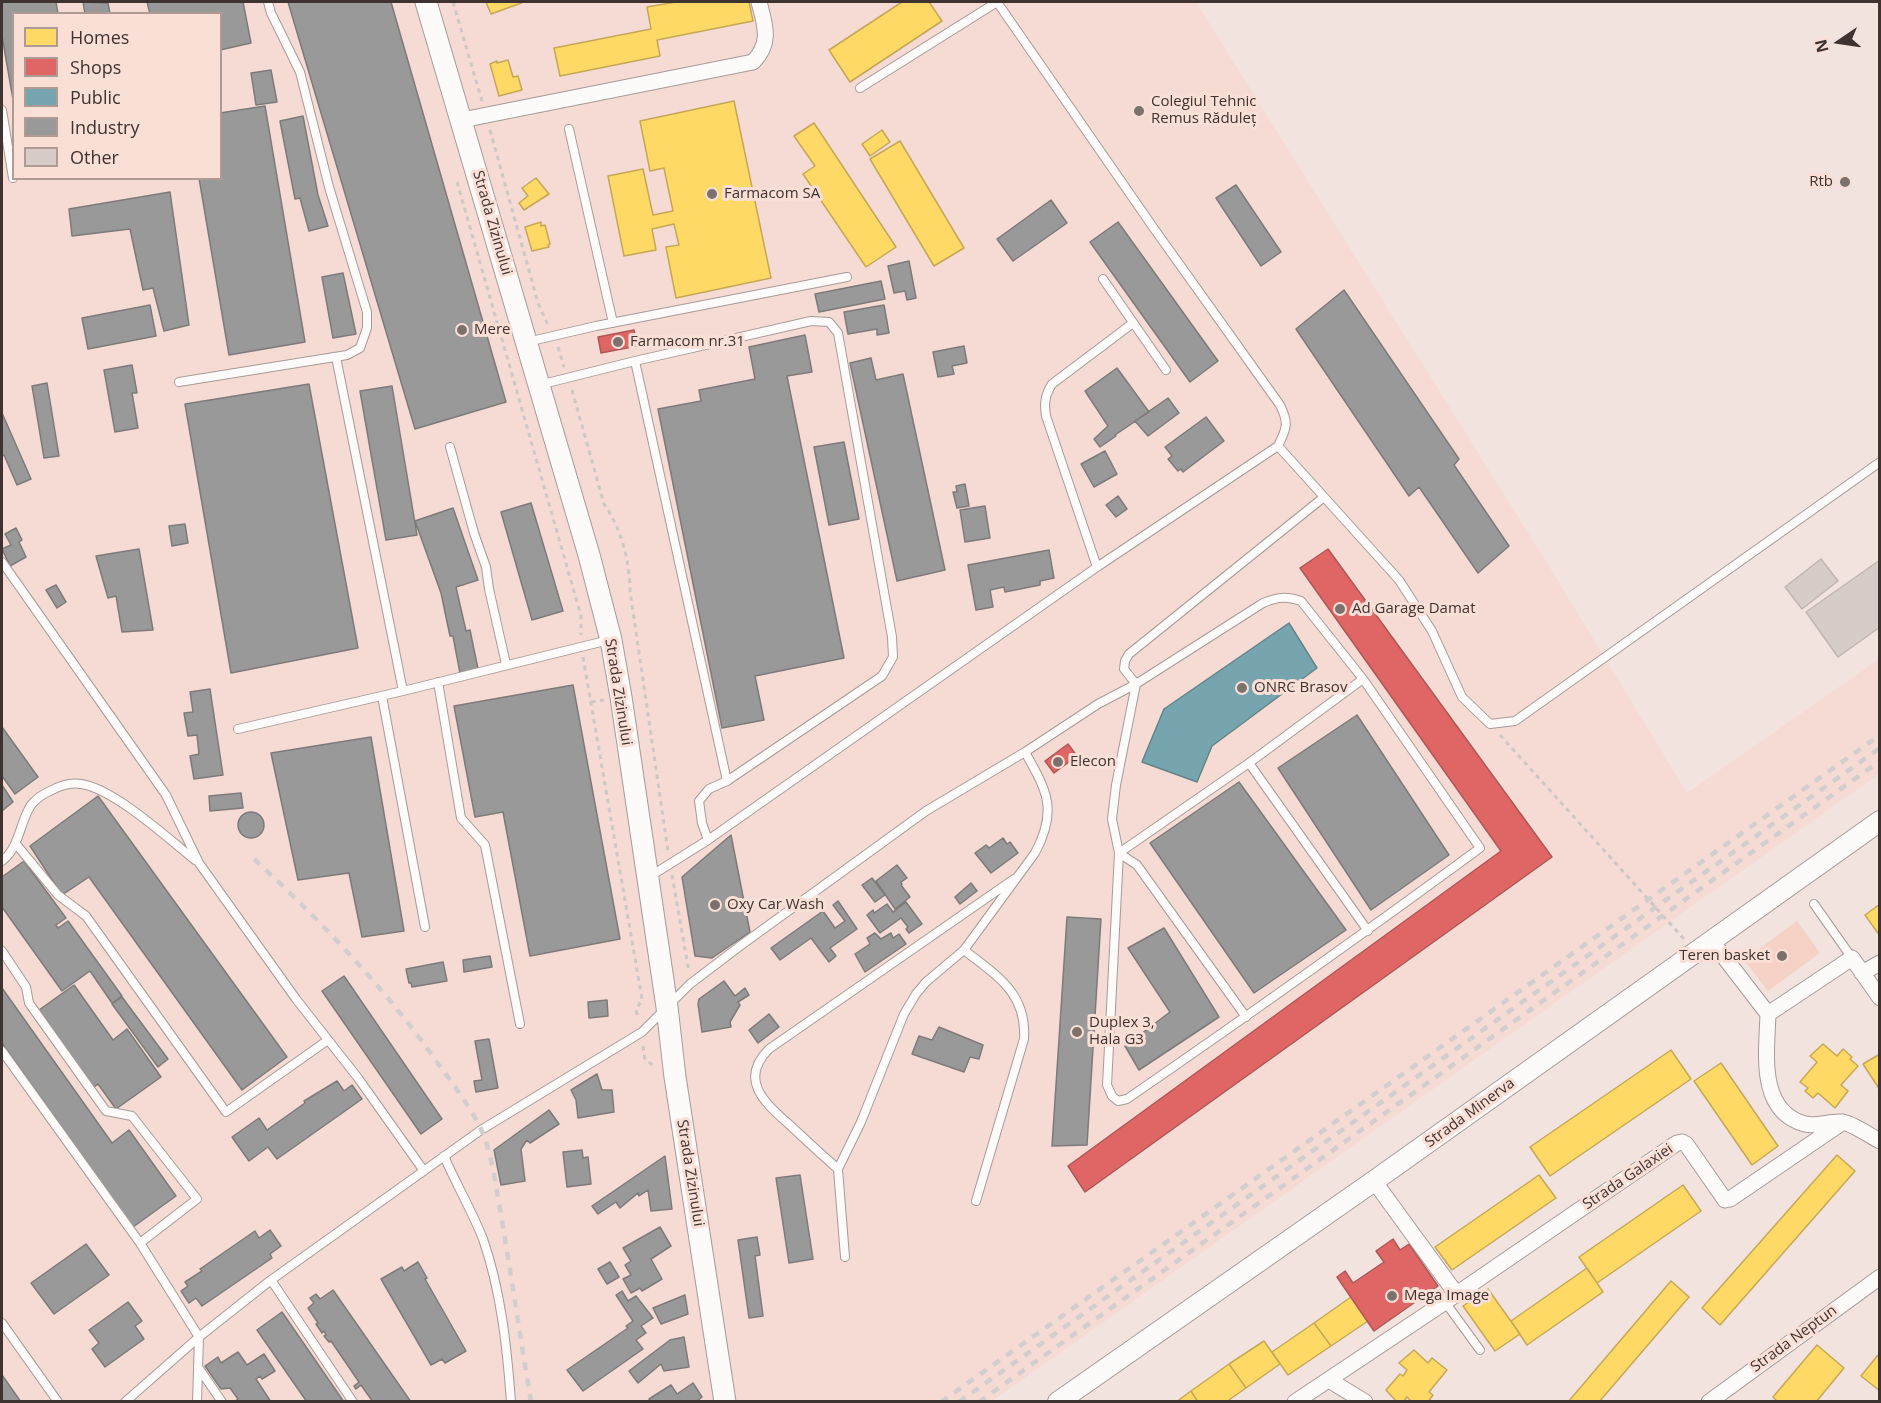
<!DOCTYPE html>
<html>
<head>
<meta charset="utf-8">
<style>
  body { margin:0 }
  #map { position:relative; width:1881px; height:1403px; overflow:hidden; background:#f2e3df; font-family:"Open Sans",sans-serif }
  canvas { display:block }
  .frame { position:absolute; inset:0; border:3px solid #3e3330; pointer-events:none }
  .legend { position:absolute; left:12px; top:12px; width:210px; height:168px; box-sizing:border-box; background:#fadfd7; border:2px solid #af9a94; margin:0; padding:8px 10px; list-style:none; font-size:18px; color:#3e3330 }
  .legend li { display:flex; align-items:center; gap:12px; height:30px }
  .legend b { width:30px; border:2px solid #af9a94 }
  .north { position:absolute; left:1809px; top:12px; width:60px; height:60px; -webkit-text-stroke:4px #fadfd7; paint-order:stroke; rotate:257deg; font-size:16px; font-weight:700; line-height:24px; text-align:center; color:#3e3330 }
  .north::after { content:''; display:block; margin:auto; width:21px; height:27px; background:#3e3330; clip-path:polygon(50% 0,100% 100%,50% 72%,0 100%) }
</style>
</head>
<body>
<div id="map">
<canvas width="1881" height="1403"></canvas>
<div class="frame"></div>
<ul class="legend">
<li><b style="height:16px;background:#ffd966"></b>Homes</li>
<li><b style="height:16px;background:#e06666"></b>Shops</li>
<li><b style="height:16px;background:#76a5af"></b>Public</li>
<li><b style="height:16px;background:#999"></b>Industry</li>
<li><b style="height:16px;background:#d8ccc8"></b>Other</li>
</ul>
<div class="north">N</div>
</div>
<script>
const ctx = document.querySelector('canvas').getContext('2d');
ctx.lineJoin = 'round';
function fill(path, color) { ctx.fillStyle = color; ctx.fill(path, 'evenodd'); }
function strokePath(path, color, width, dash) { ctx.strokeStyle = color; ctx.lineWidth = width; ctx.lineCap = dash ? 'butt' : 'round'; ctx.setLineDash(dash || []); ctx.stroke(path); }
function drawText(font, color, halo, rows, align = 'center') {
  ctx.font = font + ' "Open Sans",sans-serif'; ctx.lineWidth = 6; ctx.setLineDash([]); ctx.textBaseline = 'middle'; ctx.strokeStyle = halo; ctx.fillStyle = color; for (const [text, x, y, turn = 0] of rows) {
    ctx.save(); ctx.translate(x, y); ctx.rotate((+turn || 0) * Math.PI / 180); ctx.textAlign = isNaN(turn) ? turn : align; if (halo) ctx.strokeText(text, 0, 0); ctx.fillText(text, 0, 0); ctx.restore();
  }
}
fill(new Path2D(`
  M2,2H1196L1555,576L1687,793L1879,659V774L992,1401L2,1402ZM14,14H220V178H14Z`), '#f5dbd3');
fill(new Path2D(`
  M1797,921L1820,953L1768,991L1744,960Z`), '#f5d1c6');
const homes = new Path2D(`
  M486,2H524L491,14Z
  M676,2H749L753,21L657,40L660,56L560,76L554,48L651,29L647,7Z
  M902,2H929L942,21L850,82L829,50Z
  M508,60L513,77L518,76L522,90L499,96L490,64L497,61V63Z
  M734,101L771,278L676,298L666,247L679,245L674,224L652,229L656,250L624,256L608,176L643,169L653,215L673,211L664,168L650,171L640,121Z
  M814,123L896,247L866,267L803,174L815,166L794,136Z
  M882,130L890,142L870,156L862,144Z
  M900,141L964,248L934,266L870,159Z
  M536,178L549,194L524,210L519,203L528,196L522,188Z
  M541,222V226L545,225L550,244L548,245L549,247L532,251L525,227Z
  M1880,904V936L1865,915Z
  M1823,1044L1837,1056L1843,1049L1852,1057L1850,1059L1858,1066L1841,1085L1848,1091L1835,1108L1818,1093L1813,1098L1805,1091L1808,1088L1800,1082L1817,1062L1810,1056Z
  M1671,1050L1691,1079L1550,1176L1530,1147Z
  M1880,1054V1090L1863,1064Z
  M1721,1063L1778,1146L1752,1165L1694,1081Z
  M1837,1155L1855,1171L1720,1325L1702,1308Z
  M1539,1175L1556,1198L1452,1270L1435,1247Z
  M1683,1185L1701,1211L1597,1283L1579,1257Z
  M1587,1268L1603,1292L1527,1345L1511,1321Z
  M1671,1281L1689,1297L1599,1402H1568Z
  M1488,1289L1520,1334L1495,1351L1463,1306Z
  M1351,1297L1368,1321L1331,1346L1314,1323Z
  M1314,1323L1331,1346L1288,1375L1272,1352Z
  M1264,1341L1280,1364L1246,1388L1229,1364Z
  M1817,1345L1844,1368L1816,1402H1778L1773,1397Z
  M1414,1350L1428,1363L1432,1358L1447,1370L1429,1392L1433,1395L1428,1402H1412L1407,1397L1403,1402H1397L1386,1390L1400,1374L1403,1376L1407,1370L1399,1363Z
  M1878,1355L1880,1357V1391L1861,1376Z
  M1229,1364L1246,1388L1226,1402H1198L1191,1391Z
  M1191,1391L1198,1402H1176Z`);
fill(homes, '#ffd966');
strokePath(homes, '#c5a756', 1.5);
const shops = new Path2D(`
  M634,330L637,346L601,353L598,337Z
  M1328,549L1552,857L1085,1192L1068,1166L1501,851L1300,568Z
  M1068,744L1077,756L1054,773L1045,761Z
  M1393,1239L1400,1250L1409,1244L1438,1286L1374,1331L1337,1277L1345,1271L1353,1283L1384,1262L1376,1251Z`);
fill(shops, '#e06666');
strokePath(shops, '#af5756', 1.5);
const public = new Path2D(`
  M1289,623L1317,668L1212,746L1197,782L1142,762L1164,709Z`);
fill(public, '#76a5af');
strokePath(public, '#658389', 1.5);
const industry = new Path2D(`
  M2,2H56L58,14H14V105L2,36Z
  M83,2L108,3L110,14H85Z
  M147,2H243L251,43L220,50V14H150Z
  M288,2H391L506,402L415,429Z
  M271,70L277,102L256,105L251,73Z
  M265,106L305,342L229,355L199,178H220V113Z
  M303,116L318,195L328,226L309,231L300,198L295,199L280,121Z
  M1236,185L1281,252L1261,266L1216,198Z
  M170,192L189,325L164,331L153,288L143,290L130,229L72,236L69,209Z
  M1051,200L1067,223L1013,261L997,239Z
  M1118,222L1218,361L1190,382L1090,242Z
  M909,261L916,298L907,300L905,291L894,293L888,266Z
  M343,273L356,334L333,338L322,277Z
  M881,281L885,299L819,312L815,294Z
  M1344,290L1459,459L1454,465L1509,546L1478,573L1419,487L1409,496L1296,329Z
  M150,305L156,336L88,349L82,318Z
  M884,305L889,333L877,335V329L848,334L844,312Z
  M805,335L812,372L787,376L844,658L755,676L764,720L722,728L658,409L701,401L699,390L755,379L749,347Z
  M964,346L967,363L952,366L954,374L938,377L933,352Z
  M871,358L876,380L903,374L945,570L897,581L850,363Z
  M132,365L137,393H132L138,428L115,432L104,370Z
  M1117,368L1149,412L1115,435L1116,436L1100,447L1094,439L1108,426L1085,391Z
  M47,383L59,456L44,458L32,386Z
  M309,384L358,648L231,673L185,404Z
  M392,386L417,535L386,540L360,391Z
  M1168,398L1179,413L1148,436L1135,421Z
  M2,413L31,479L17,485L4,455L2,456Z
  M1206,417L1224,441L1183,472L1181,469L1178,471L1168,459L1172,456L1165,447Z
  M844,442L859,519L829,525L814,447Z
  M1105,451L1117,474L1094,487L1081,464Z
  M965,484L969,506L957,508L953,492H957L956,486Z
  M1118,496L1127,509L1116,517L1106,505Z
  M531,503L563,611L532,620L501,512Z
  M985,506L990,538L965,542L960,510Z
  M453,508L478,580L456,587L466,631L470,630L478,669L460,673L453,636H450L441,593L415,521Z
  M185,524L188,543L172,546L169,526Z
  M16,528L22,540L19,542L26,557L10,566L2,549L11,545L5,534Z
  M139,549L153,630L122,632L116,596L108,598L96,556Z
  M1049,550L1054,578L1040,581V585L1005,592L1004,587L990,590L993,607L976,610L968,565Z
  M56,585L66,602L57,608L46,590Z
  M573,685L620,939L530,956L503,812L475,817L454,706Z
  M210,689L223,775L194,779L190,756L199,754L197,735L188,736L184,713L193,712L190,692Z
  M1357,715L1449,855L1371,910L1278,768Z
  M2,727L38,777L15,794L2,776Z
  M371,737L404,931L362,937L349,873L298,880L271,753Z
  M1239,782L1346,930L1254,993L1150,843Z
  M2,785L13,802L2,811Z
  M241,793L243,808L210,811L209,796Z
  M98,796L287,1057L242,1090L89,877L62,895L30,846Z
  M238 825a13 13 0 1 1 26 0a13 13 0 1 1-26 0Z
  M731,835L750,932L712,958L695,956L682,877Z
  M1003,838L1007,844L1010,842L1018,853L991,873L975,853L986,845L989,848Z
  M24,861L66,918L56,925L58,928L68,921L122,996L112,1003L90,971L62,991L2,907V877Z
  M897,865L907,878L901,882L902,884L901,885L910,897L895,909L876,881Z
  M872,878L885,895L875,902L862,885Z
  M971,883L977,891L960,904L955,897Z
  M838,901L857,929L830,948L836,956L829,962L811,938L780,960L771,948L823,911L835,928L845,921L833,905Z
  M906,902L922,924L909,933L906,929L908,927L901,918L880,933L867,915L873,910L874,913L887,904L893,912Z
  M1067,917L1101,919L1087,1145L1052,1146Z
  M1164,928L1219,1017L1139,1070L1125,1046L1170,1012L1128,948Z
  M875,933L881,939L891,933L893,938L899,934L906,944L865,972L855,954L870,944L867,938Z
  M490,956L492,967L464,972L463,960Z
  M443,962L447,981L412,987L411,983H409L406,969Z
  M344,976L442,1119L421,1134L322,991Z
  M724,981L735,996L745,988L749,995L738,1002L740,1005L730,1022L731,1027L702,1032L698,1004L699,999Z
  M74,985L113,1040L127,1029L161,1077L116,1109L98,1084L94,1087L39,1010Z
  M2,988L112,1143L129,1130L176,1196L133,1227L2,1043Z
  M122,997L168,1059L158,1067L112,1004Z
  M607,1000L608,1016L589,1018L588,1002Z
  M769,1014L779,1027L758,1043L749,1030Z
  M939,1027L983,1045L979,1059L970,1057L964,1072L912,1054L919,1036L932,1040Z
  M489,1039L498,1088L476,1092L474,1081L482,1080L475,1041Z
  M597,1074L602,1090H612L614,1112L578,1118L576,1100L571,1090Z
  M337,1081L344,1091L352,1085L362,1099L277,1159L268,1147L249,1161L232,1137L259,1118L267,1130L305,1103L304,1101Z
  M549,1110L559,1124L530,1143L527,1140L521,1149L525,1181L501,1185L494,1150Z
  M582,1150L583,1158L588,1157L591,1184L567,1187L563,1152Z
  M665,1156L672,1209L651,1211L648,1190L639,1196L638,1193L620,1208L616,1202L598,1214L592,1206Z
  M800,1175L813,1259L789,1263L776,1178Z
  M660,1227L671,1246L651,1259L662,1279L642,1291L640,1288L631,1293L623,1279L631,1275L625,1265L631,1261L623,1248Z
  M270,1230L281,1246L270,1254L272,1258L202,1306L196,1298L189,1303L181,1291L188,1286L185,1282L202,1271L200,1269L255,1231L259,1238Z
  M757,1237L760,1255L755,1256L763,1316L749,1318L738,1240Z
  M86,1244L109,1275L54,1314L31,1283Z
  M418,1262L427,1278L425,1279L466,1351L445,1363L442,1359L431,1365L381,1279L402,1267L404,1271Z
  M610,1262L619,1277L607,1284L598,1269Z
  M333,1290L411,1402H373L361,1385L356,1389L354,1386L359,1382L331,1341L329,1342L324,1336L326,1335L324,1331L322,1333L316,1324L318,1323L308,1308L314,1303L310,1298L316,1294L320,1299Z
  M622,1291L628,1301L636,1296L653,1318L641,1326L646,1333L636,1340L643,1349L583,1391L567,1370L628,1328L626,1326L633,1321L616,1295Z
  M685,1295L688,1314L661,1324L653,1308Z
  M128,1302L142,1321L135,1326L144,1339L105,1367L92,1349L99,1343L89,1330Z
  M282,1312L344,1402H307L257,1330Z
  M684,1337L689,1367L664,1371L661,1364L638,1383L629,1371L670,1340Z
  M238,1352L247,1365L264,1354L275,1371L262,1379L260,1376L256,1379L271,1402H234L238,1399L230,1388L221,1389L205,1366L218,1357L221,1363Z
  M2,1375L21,1402H2Z
  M693,1383L702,1397L696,1402H651L649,1399L671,1385L677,1394Z`);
fill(industry, '#999');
strokePath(industry, '#7e7a7a', 1.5);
const building = new Path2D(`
  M1821,559L1838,581L1802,609L1785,587Z
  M1880,560V627L1838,657L1806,612Z`);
fill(building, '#d8ccc8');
strokePath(building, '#c0b5b1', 1.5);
const service = new Path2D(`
  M997,2L1155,230L1280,405C1289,423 1287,428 1278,446
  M860,88L997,2
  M2,110L13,178
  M569,129L613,323
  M1103,279L1166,370
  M527,342L596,326L847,277
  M336,357L403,691
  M635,361L727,781
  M179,382L347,355L360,348L367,328V312L329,187L300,72L271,13L268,2
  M539,385L635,361L811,321L829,322L838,333L892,637L893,657L882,676L727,781L709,789L699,801L702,823L708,840
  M450,447L474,533L486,567L489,589L506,664
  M2,562L166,795L199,863L296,999L358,1078L424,1171
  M1097,567L1046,416C1044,403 1045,395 1052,384L1133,323
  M438,682L461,818L485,845L520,1024
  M1136,684L1116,785L1112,819L1119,853L1107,1085L1112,1096L1118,1101L1127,1099C1246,1017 1363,934 1480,848L1363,679
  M1136,684L1124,669L1125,661L1129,654L1324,497
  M382,696L425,927
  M238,729L403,691L609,640
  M1249,763L1368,931
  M16,844L58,895L86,916L226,1112L328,1040
  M1119,853L1137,865L1246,1017
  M2,861C20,847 19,824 31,805C36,799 43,794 50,791C59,786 70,782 81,784C113,788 169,839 195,860
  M649,877L708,840L1097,567L1278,446L1399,580L1432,631L1462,697L1490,724L1515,721L1880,462
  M1814,904L1852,958
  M964,950C997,976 1027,993 1024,1039L976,1201
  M2,951L26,987L29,1003L106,1111L132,1116L197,1199L140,1243
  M2,1051L140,1243L199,1337L271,1280L481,1130L642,1032L690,984L740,946L926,811L1025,752L1098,704L1136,684L1263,603C1277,597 1286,596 1301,601L1363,679L1249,763L1119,853
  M444,1156C456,1184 472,1211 483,1239C501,1291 507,1347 511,1402
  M838,1169C823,1156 808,1142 793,1128C769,1106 736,1082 769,1049L1014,879
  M845,1257L838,1169L861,1122L904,1014L916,994L926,982L964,950L1035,853C1058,810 1047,791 1025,752
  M271,1280L353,1402
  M1445,1302L1480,1350
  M2,1323L58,1402
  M198,1367L222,1402
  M125,1402L199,1337
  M197,1402L199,1337`);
const minor = new Path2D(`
  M462,120L753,62C772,43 765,25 759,2
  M1711,940L1768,1014C1767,1051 1757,1111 1805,1124C1817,1127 1830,1121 1842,1122C1852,1123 1870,1136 1880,1141
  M1862,973L1880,963
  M1768,1014L1852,958L1880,998
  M1374,1181L1457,1295
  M1329,1380L1365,1402
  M1295,1402L1445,1302L1677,1143L1682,1142L1686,1144L1725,1200L1730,1199L1843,1122
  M1709,1402L1880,1277`);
const tertiary = new Path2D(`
  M1058,1402L1374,1181L1880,821`);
const secondary = new Path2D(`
  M426,2L589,555L611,640L621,697L667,1007L675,1077L725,1402`);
strokePath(service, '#a69b98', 10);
strokePath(minor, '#a69b98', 17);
strokePath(tertiary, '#a69b98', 22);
strokePath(secondary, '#a69b98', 23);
strokePath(new Path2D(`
  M453,2L482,101
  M490,130L538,303L548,325
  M457,182L581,616V635
  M558,347L564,367
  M572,390L604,504C621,528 630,561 630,591L668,851
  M583,657L642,999L636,1010L638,1018
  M591,702L604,700
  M1500,735L1684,939
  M672,875L689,972
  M643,1046L645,1059L655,1067`), '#cdc7c6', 3, [4.5, 4.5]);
strokePath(service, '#fdfbfa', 8);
strokePath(minor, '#fdfbfa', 15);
strokePath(tertiary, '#fdfbfa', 20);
strokePath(secondary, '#fdfbfa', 21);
strokePath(new Path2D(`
  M254,859C322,922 386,989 439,1065C454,1085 470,1107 481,1129C492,1154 495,1183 500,1209C511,1273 520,1337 531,1402
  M941,1402L1880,735
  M959,1402L1880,748
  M979,1402L1880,761`), '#d2cecd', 4.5, [8, 8]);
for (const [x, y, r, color] of [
  [1139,111,6,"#7d716d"],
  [1845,182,6,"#7d716d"],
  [712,194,6,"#7d716d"],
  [462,330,6,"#7d716d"],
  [618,342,6,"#7d716d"],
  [1340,609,6,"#7d716d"],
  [1242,688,6,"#7d716d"],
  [1058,762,6,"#7d716d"],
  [715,905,6,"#7d716d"],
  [1782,956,6,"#7d716d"],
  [1077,1032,6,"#7d716d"],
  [1392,1296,6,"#7d716d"]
]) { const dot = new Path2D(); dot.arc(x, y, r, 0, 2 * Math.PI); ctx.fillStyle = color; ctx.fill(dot); strokePath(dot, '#fadfd7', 2); }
drawText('15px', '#3e3330', '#fadfd7', [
  ["Colegiul Tehnic",1151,102],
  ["Remus Răduleț",1151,119],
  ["Rtb",1833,182,"right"],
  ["Farmacom SA",724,194],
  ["Mere",474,330],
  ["Farmacom nr.31",630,342],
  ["Ad Garage Damat",1352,609],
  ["ONRC Brasov",1254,688],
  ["Elecon",1070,762],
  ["Oxy Car Wash",727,905],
  ["Teren basket",1770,956,"right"],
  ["Duplex 3,",1089,1023],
  ["Hala G3",1089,1040],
  ["Mega Image",1404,1296]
], 'left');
drawText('15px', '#3e3330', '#fadfd7', [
  ["Strada Zizinului",492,223,74],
  ["Strada Zizinului",618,692,81],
  ["Strada Minerva",1470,1113,-36],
  ["Strada Zizinului",690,1173,81],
  ["Strada Galaxiei",1628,1177,-34],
  ["Strada Neptun",1794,1339,-36]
]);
</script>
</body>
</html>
